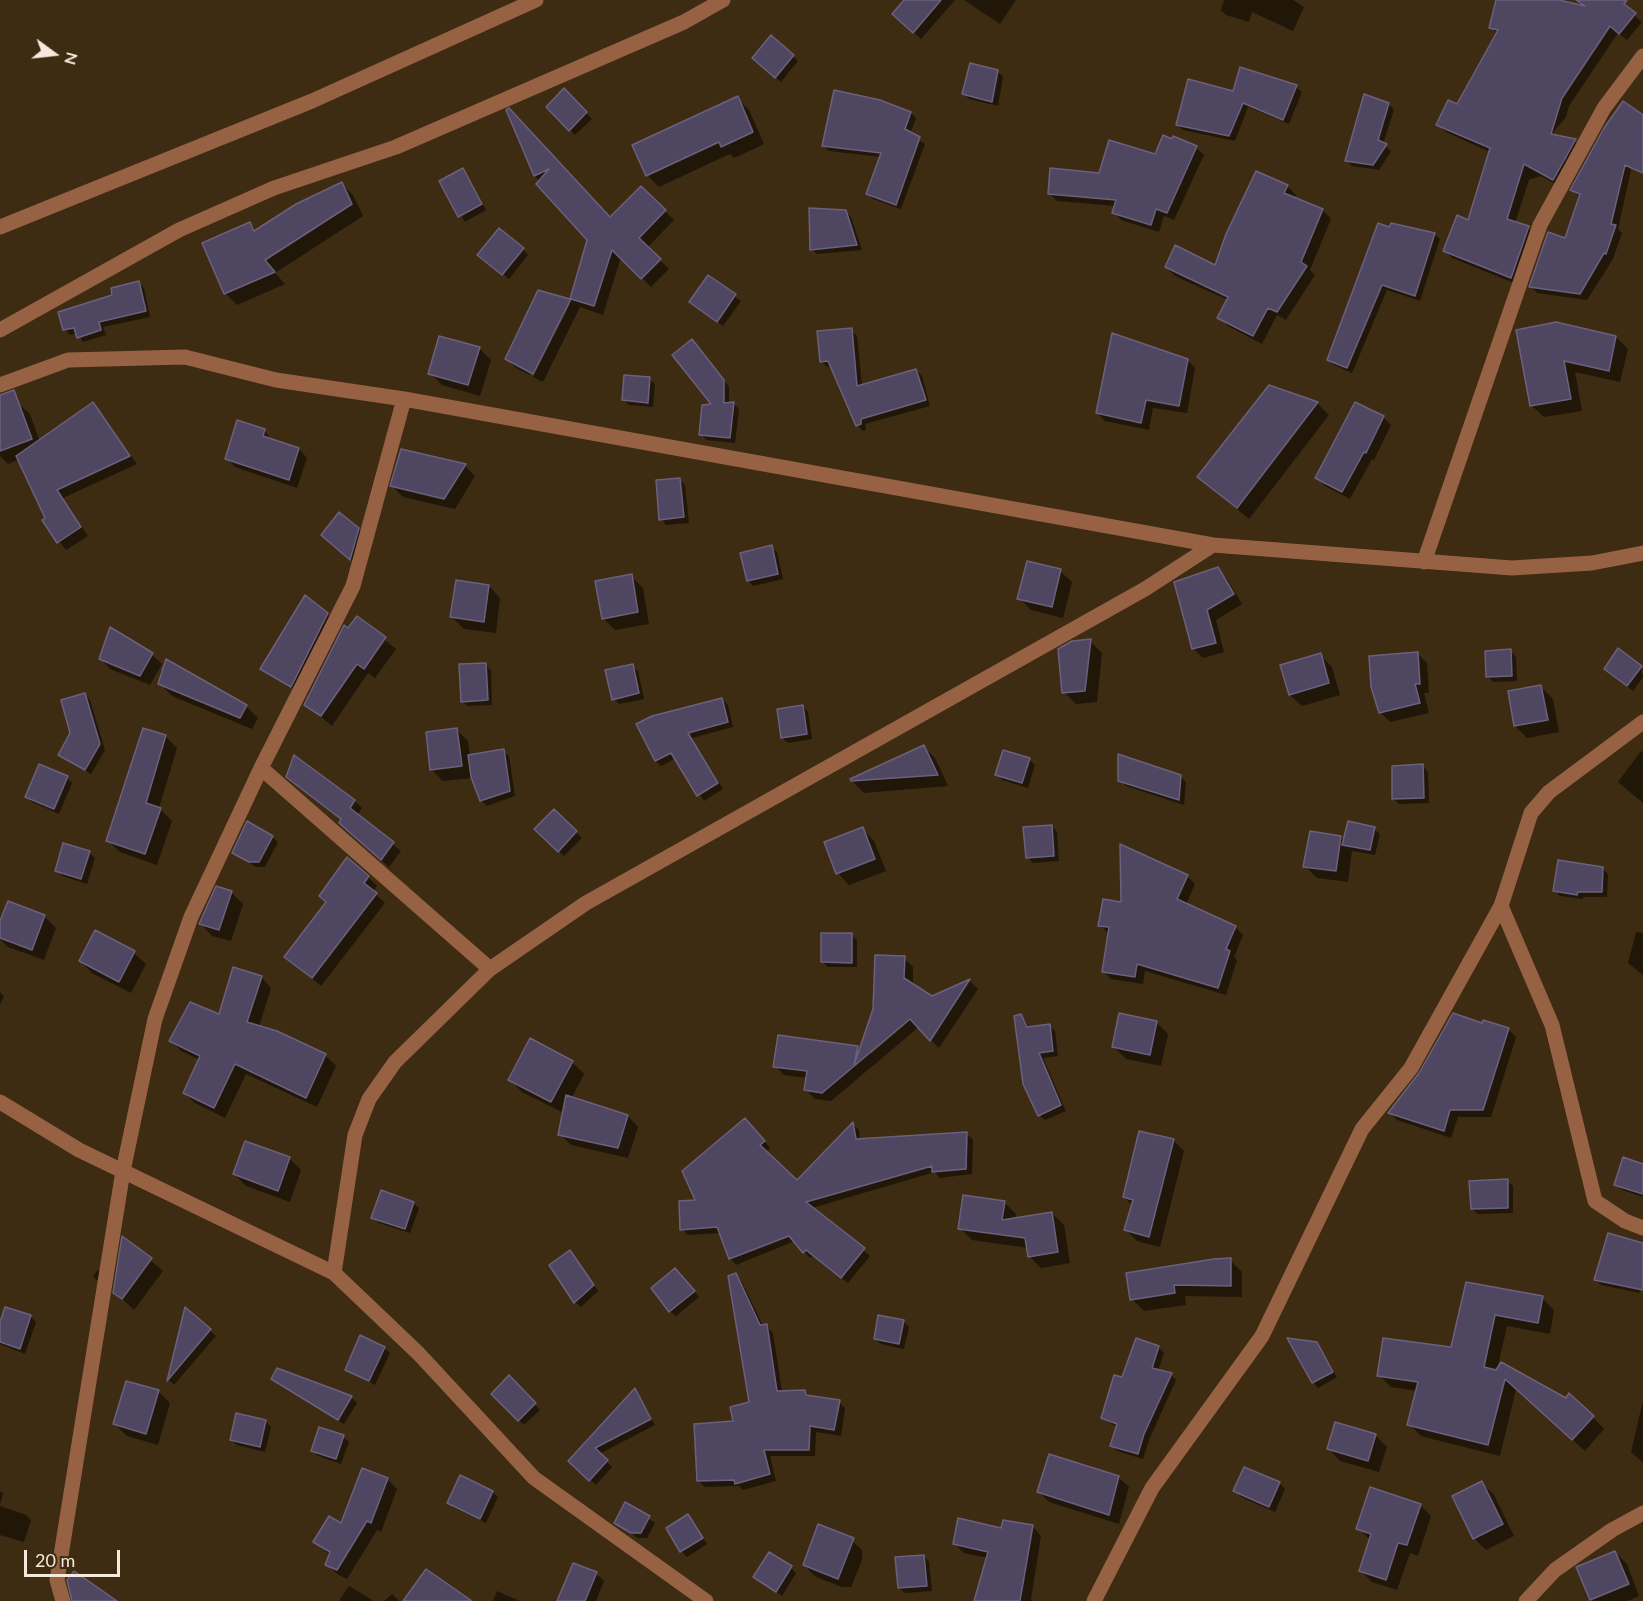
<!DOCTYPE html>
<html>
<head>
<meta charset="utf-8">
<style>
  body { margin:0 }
  #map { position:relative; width:1643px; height:1601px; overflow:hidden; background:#3d2b12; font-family:Lato,sans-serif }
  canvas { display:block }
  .north { position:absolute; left:24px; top:24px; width:60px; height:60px; -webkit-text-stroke:4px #3d2b12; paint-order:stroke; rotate:105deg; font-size:16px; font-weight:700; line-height:24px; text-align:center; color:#f4e9da }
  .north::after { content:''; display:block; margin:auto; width:21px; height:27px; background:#f4e9da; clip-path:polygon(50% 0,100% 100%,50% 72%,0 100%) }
  .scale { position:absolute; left:24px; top:1550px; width:96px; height:27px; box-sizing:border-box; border:3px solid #f4e9da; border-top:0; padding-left:8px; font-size:18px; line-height:21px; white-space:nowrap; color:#f4e9da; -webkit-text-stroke:4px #3d2b12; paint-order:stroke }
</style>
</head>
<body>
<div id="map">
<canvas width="1643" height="1601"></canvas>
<div class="north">N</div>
<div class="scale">20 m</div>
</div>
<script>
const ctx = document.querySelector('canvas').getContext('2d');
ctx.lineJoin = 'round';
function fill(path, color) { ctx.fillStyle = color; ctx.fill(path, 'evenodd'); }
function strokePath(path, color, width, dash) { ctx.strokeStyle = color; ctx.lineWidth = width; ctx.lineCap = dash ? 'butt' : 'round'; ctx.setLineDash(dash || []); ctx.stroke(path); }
fill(new Path2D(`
  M906,0H955L921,39L901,21Z
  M964,0H1016L1000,24Z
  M1224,0H1293L1304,7L1293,31L1252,12L1249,22L1226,15L1221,10Z
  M1498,0H1562V2L1591,9L1598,0H1616L1642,22L1627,40L1618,33L1569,106L1566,117L1551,135L1575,141L1582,148L1573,164L1561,169L1567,176L1561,187L1541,176L1529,180L1515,223L1528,228L1536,235L1519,285L1452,258L1445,250L1469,222L1490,152L1446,132L1438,125L1458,106L1498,34L1491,27Z
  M793,56L798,61L781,82L759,63Z
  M997,71L1003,77L998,106L969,99L964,94Z
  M1296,87L1302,92L1289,124L1248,107L1235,141L1183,130L1177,125L1234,93Z
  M564,91L592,119L575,135L548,107Z
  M737,98L749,110L764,144L734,158L730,154L659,187L647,175Z
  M1389,104L1394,110L1383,144L1391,151L1379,170L1352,166L1346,160Z
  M508,111L611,219L641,188L674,220L647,248L669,269L651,287L621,257L603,315L580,307L543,382L533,377L570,304H567L530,375L516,368L506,359L539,291L571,301L588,240L535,176Z
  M911,113L916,118L910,134L925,144L901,209L873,199L868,194L881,157L829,151L823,145Z
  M1643,116V134L1625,164L1631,170L1618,229L1622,233L1613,259L1587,300L1537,293L1531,286L1566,240L1580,197L1572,189Z
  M1174,138L1196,148L1204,155L1174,220L1164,216L1159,232L1121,220L1114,212L1116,206L1057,201L1049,193L1156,156Z
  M463,170L486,210L465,222L441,181Z
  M341,183L353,195L363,216L275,273L285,284L237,305L225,293L250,223L257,231Z
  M1287,186L1296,195L1294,199L1323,210L1331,219L1310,270L1315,275L1286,320L1277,315L1262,344L1228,326L1219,317L1228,300L1175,276L1166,267H1216Z
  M846,211L851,217L862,250L817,254L811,249Z
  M1390,229L1434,234L1440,239L1420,301L1387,290L1352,373L1334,365L1328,360Z
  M523,249L528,255L509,279L485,260Z
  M708,277L741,301L723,326L691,302Z
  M139,283L144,288L150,317L103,327L106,335L83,342L77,333L70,335L65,329L114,296Z
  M1556,324L1616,337L1628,349L1620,382L1575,372L1582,411L1544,417L1532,406Z
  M851,330L857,336L862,386L916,370L922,376L930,406L865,424L866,430L863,431L857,425L832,366L827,367L821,361Z
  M697,346L729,387V404L733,403L739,409L735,443L706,440L701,434L714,406Z
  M479,348L491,360L480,396L442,385L430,373Z
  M1187,360L1195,368L1187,413L1153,408L1149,430L1105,421L1097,413Z
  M649,379L655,384L653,407L629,405L624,399Z
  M1269,387L1317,403L1329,415L1249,519L1199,477Z
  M18,403L30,414L40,442L93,404L137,464L63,498L88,536L66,550L44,520L47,519L20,459L8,464L0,456V409Z
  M1383,417L1391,425L1374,460L1372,459L1350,499L1325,486L1317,478Z
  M264,430L272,440L299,449L307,458L297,488L235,467L227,458Z
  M465,466L475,476L455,509L403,497L392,486Z
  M680,480L685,485L689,523L666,525L661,519Z
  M358,529L370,541L362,570L323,535Z
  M771,547L777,552L783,579L753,586L748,580Z
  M1217,569L1227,579L1242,604L1216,620L1224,652L1203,658L1193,648Z
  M1060,571L1072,582L1063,618L1031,610L1019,598Z
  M631,576L643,588L649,624L615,630L603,618Z
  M489,586L500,598L496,633L464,629L452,617Z
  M327,614L333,620L297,691L262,669Z
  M357,618L396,649L375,678L368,673L332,726L306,704Z
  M110,629L143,647L162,664L150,685L110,669L101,659Z
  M1090,641L1102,653L1097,702L1076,704L1064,692Z
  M1510,651L1516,657L1517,681L1493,682L1487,676Z
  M1418,654L1427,663L1429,693H1424L1429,713L1390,722L1380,712Z
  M1320,655L1332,667L1340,695L1302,706L1290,695Z
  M485,665L491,670L492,705L468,706L462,701Z
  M632,665L638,671L644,699L619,704L614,699Z
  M1641,667L1643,677L1633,691L1611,674Z
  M160,684L246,706L258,718L252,729L172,696Z
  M1541,687L1553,699L1559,732L1527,738L1515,726Z
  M85,694L90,700L105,750L91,774L60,754L72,733Z
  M722,699L728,705L733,727L692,738L723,789L704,801L676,758L661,766L656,761L638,725Z
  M803,706L808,712L812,739L788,743L782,738Z
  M456,729L468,741L470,756L503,751L509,756L515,796L487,806L481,800L473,778L443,781L431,769Z
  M165,736L177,748L159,808L172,821L157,865L120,852L108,841Z
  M923,746L935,758L948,786L864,793L852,781Z
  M1641,751L1643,752V803L1618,782Z
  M1004,752L1030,760L1035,765L1028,788L1002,780L997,774Z
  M1423,766L1428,772L1429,803L1399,804L1394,799Z
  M1180,776L1186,782L1184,805L1126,786L1120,780Z
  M288,777L354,801L362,808L357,816L401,851L389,867L348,831L343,820Z
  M67,778L72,783L59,814L32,802L27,797Z
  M554,811L582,838L564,856L537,829Z
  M1052,826L1057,832L1059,861L1033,863L1027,857Z
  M863,829L874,841L886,871L849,885L838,873Z
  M1374,829L1380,834L1375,855L1352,851L1348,882L1317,878L1305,866L1341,837L1345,841Z
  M272,837L278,842L265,867H256L233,853Z
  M89,852L95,858L87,884L62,876L57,870Z
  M1602,868L1608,874L1607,897H1583V899L1560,896L1555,890Z
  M1187,876L1195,884L1186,905L1235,927L1243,935L1234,957L1237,960L1226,995L1145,971L1143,984L1111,979L1103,971L1109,934L1100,925L1123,904Z
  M368,877L377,886L373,892L385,903L321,986L286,957L327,903Z
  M231,892L243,904L231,941L212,936L201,924Z
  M44,916L56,928L44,960L8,947L0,939V925Z
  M1636,932L1643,933V975L1628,963Z
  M851,935L857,940V967H828L823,962Z
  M134,953L146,964L131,993L92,973L80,961Z
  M904,958L913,967V985L932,997L970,981L978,989L939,1048L919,1027L831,1101L815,1099L806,1090L807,1078L784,1075L775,1066L857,1048L861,1051L874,1009ZM914,1013L916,1015L871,1054V1050Z
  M261,977L271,988L259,1027L326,1056L336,1066L317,1107L246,1074L225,1118L195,1103L184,1093L200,1060L181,1051L171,1040L219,1016Z
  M0,992L4,996L0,1005Z
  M1021,1015L1030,1028L1049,1026L1055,1031L1058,1056L1043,1058L1066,1111L1045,1120L1039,1115Z
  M1156,1022L1168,1034L1161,1066L1126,1059L1114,1047Z
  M1483,1025L1508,1029L1516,1037L1491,1117H1458L1451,1138L1397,1120L1390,1113Z
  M572,1062L584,1074L571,1099L628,1116L638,1127L628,1158L571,1145L560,1134L564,1113L522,1092L510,1080Z
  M853,1124L859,1130L860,1140L967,1134L973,1140L972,1174L940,1178L935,1172L812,1208L870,1256L848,1283L813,1256L810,1258L795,1241L736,1265L730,1258L720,1233L688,1235L682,1229L697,1201L752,1126L770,1148L765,1152L797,1182Z
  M1173,1140L1184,1151L1160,1247L1137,1241L1126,1230L1133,1206L1124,1197Z
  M289,1158L301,1170L290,1202L246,1186L234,1174Z
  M1643,1165V1197L1622,1190L1616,1184Z
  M1507,1181L1513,1186V1213L1478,1214L1472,1209Z
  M1004,1202L1016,1214L1015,1219L1052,1213L1064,1225L1070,1263L1041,1268L1029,1256L1028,1248L972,1240L960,1228Z
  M413,1203L419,1208L410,1233L379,1223L373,1217Z
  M124,1238L163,1271L134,1310L115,1292Z
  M1643,1248V1282L1639,1293L1601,1285L1596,1280Z
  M570,1252L598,1291L581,1307L575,1302Z
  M1230,1260L1242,1272V1297L1185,1296L1186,1305L1144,1311L1132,1299Z
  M98,1270L109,1281L105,1288L93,1276Z
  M681,1275L699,1297L676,1316L670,1311Z
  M736,1275L742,1282L763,1326H766L773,1333L782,1392L805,1391L811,1398L839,1402L845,1408L841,1436L816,1432L815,1456H770L776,1481L743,1490L739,1486L705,1487L698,1481L750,1404Z
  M1467,1284L1542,1298L1554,1310L1550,1334L1507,1326L1497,1370L1593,1417L1604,1429L1585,1451L1516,1389L1500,1456L1421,1436L1409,1424L1417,1391L1391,1387L1379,1375L1453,1349Z
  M186,1309L216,1336L174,1385L169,1380Z
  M30,1316L36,1322L25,1354L0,1344V1327Z
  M903,1321L909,1327L904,1349L881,1344L875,1339Z
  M1137,1340L1159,1348L1164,1353L1158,1371L1171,1375L1176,1380L1149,1440L1143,1459L1117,1451L1112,1445L1117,1427L1102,1418L1123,1379Z
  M1316,1344L1337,1377L1318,1388L1313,1382Z
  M384,1348L390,1353L375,1385L347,1369Z
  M278,1370L351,1397L357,1403L344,1424L279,1385L273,1379Z
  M509,1377L540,1410L524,1425L493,1394Z
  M635,1390L655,1425L599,1454L612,1467L596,1485L570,1461Z
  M158,1391L170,1403L158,1445L127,1436L115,1424Z
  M1643,1400V1463L1631,1452Z
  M265,1421L271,1427L265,1452L237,1445L231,1439Z
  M1375,1435L1387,1447L1379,1472L1340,1461L1329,1449Z
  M343,1437L349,1442L341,1464L318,1456L313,1451Z
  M1118,1477L1129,1487L1119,1524L1049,1502L1039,1492Z
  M387,1479L397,1489L381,1532L377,1530L347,1579L337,1574L327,1564L330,1555L315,1542L342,1525Z
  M1279,1483L1285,1489L1275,1512L1241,1497L1235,1491Z
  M1482,1483L1494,1495L1514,1536L1486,1550L1474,1538Z
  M0,1491L3,1494L0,1505Z
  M492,1492L498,1497L486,1523L454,1508L448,1503Z
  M625,1504L655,1523L647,1538H638L615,1523Z
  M1420,1505L1431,1516L1418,1556L1410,1553L1397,1590L1372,1582L1360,1570L1369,1539L1358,1528Z
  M0,1506L26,1515L31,1520L24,1542L0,1535Z
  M688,1516L707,1544L687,1557L681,1551Z
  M1032,1526L1041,1536L1031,1599L1033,1601H976L988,1558L964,1553L954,1543L1002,1530Z
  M849,1538L862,1550V1560L851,1587H842L816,1577L804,1565Z
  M1615,1552L1627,1564L1639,1596L1628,1601H1593L1578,1568Z
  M924,1556L929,1562L932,1591L905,1593L899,1588Z
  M791,1568L796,1573L782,1596L755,1577Z
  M596,1574L604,1581L596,1601H559Z
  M349,1586L374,1601H339Z
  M497,1591L520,1601H493Z
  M392,1594L399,1601H384Z`), '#0007');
const building = new Path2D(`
  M904,0H941L913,33L892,14Z
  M1496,0H1559L1585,6L1576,0H1627L1624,4L1636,13L1619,34L1610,26L1562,98L1551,134L1576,139L1553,180L1524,164L1507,219L1529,226L1511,278L1443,251L1457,215L1468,220L1490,148L1436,125L1448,100L1457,104L1498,30L1489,28Z
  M771,35L794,55L775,78L752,58Z
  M970,63L998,70L992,102L962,94Z
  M1240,67L1297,85L1283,120L1243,103L1229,136L1176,125L1188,79L1233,91Z
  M564,88L587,112L569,131L546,107Z
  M834,90L880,100L911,112L905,129L920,137L896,205L866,194L881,153L822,146Z
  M1364,94L1389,103L1378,140L1387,144L1373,165L1345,161Z
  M738,96L753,132L721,147L719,142L646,176L632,145Z
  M1623,101L1643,115V173L1625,165L1611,224L1616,225L1606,254L1604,253L1580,294L1529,287L1548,232L1565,238L1580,194L1570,190L1604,128Z
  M509,108L610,217L641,186L666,210L639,238L661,259L641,279L612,250L594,306L571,299L533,374L505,359L538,290L570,299L587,240L536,184L549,169L534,176L506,110Z
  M1163,135L1172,139L1173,136L1197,146L1167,213L1156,209L1151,225L1112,213L1116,200L1048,194L1050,168L1099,173L1109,140L1155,154Z
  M463,168L482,204L458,217L439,181Z
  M1256,171L1288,185L1284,193L1323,209L1301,262L1307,266L1277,312L1268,308L1253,336L1217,318L1228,297L1165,267L1175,245L1215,265L1226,234Z
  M342,182L352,204L265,260L275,272L224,294L202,243L250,222L254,231L296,204Z
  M809,208L846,210L857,245L810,250Z
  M1378,223L1389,227L1391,223L1435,233L1415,296L1382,285L1347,368L1327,360Z
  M499,228L524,248L502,275L477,255Z
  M708,275L736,294L717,322L689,302Z
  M139,281L146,311L99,322L101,330L77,338L74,328L63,330L58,312L112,295L111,288Z
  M1556,322L1616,336L1609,371L1564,361L1571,399L1530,406L1516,330Z
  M852,328L857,386L916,369L926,400L861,419V424L856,426L828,361L820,362L817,331Z
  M1112,333L1188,359L1179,406L1146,400L1141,423L1096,413Z
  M439,336L480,347L468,385L428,374Z
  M692,339L724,380V403L734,402L730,438L699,435L702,405L711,404L672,355Z
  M624,375L650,377L648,403L622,400Z
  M1269,385L1318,402L1237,508L1197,477Z
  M14,390L32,439L0,451V395Z
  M93,402L130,456L57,490L81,527L57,543L42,520L45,518L16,456Z
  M1355,402L1384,416L1366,453L1364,452L1342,492L1315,478Z
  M237,420L265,429L263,436L299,448L289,480L225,459Z
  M401,449L466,464L444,499L390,486Z
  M680,478L684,517L659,520L656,480Z
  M339,512L359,528L350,560L321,535Z
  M772,545L778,574L747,581L740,553Z
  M1027,561L1061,569L1052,607L1017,599Z
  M1218,567L1234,594L1207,610L1216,643L1192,649L1174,582Z
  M632,574L638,612L602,619L595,581Z
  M456,580L489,585L484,622L450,617Z
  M305,595L328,613L291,687L260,669Z
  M357,616L386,637L364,669L357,664L321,716L304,705L344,625L348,628Z
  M110,627L153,653L140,676L99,659Z
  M1091,639L1085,691L1062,693L1058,649L1072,641Z
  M1618,648L1642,666L1627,686L1604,669Z
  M1511,649L1512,676L1486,677L1485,651Z
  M1418,652L1420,684H1415L1420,703L1379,713L1371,687L1369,656Z
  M1321,653L1329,683L1289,695L1280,665Z
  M166,659L247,705L240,718L158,684Z
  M486,663L488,700L461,702L459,664Z
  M633,664L639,693L612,700L605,670Z
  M1541,685L1548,720L1514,726L1508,691Z
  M85,693L100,744L85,770L58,755L70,733L61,700Z
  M722,698L728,722L688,733L718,783L697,796L671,753L655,761L636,724L652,716Z
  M803,705L807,734L781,738L777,709Z
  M143,728L166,735L146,803L161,808L145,854L106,841Z
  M457,728L462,766L430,770L426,732Z
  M924,745L938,775L851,781L850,779Z
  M504,749L510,791L480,801L471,777L468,755Z
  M1003,750L1030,758L1022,783L995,775Z
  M1118,754L1181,775L1179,800L1118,781Z
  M294,755L355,800L350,808L394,842L381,860L339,823L341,819L286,777Z
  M39,764L68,776L54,809L25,797Z
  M1423,764L1424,798L1392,799V766Z
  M554,809L577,831L558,852L534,829Z
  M247,821L273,836L259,862H249L232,853Z
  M1348,821L1375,827L1370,850L1342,845Z
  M1052,825L1054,856L1026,858L1023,827Z
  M863,827L875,859L836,874L824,842Z
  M1310,831L1341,836L1336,871L1303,867Z
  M63,843L90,851L81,879L55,871Z
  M1120,844L1188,875L1177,899L1236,926L1226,949L1230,951L1218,988L1137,964L1135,977L1102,972L1109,927L1098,926L1103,899L1121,902Z
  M347,857L369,876L364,883L377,893L312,978L284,957L326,902L319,896Z
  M1558,860L1603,867L1602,892H1578L1577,895L1553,891Z
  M216,886L232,891L219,930L199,924Z
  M8,901L45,915L32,950L0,938V921Z
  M95,930L135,951L119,982L79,961Z
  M821,933H852V963L821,962Z
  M875,955L905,956L904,978L932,996L970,979L930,1041L910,1019L822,1093L804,1090L807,1071L773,1067L778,1035L858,1046L854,1065L873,1009Z
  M233,967L262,976L247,1022L277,1031L326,1054L306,1098L235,1064L214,1108L183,1093L200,1056L169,1041L190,1002L219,1014Z
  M1119,1013L1157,1021L1150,1055L1112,1047Z
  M1453,1013L1482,1023L1483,1020L1509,1028L1483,1110H1450L1444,1131L1388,1113L1419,1073Z
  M1021,1014L1027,1027L1050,1024L1053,1051L1039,1053L1061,1105L1038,1116L1023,1084L1014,1016Z
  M530,1038L573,1061L551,1102L508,1080Z
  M566,1095L628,1115L618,1148L558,1135Z
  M745,1118L765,1141L760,1145L797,1180L853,1122L856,1139L967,1132L966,1169L932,1172V1166L806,1202L865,1248L841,1278L806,1250L803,1253L789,1236L729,1259L717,1227L680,1230L679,1201L695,1200L682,1171Z
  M1139,1131L1174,1139L1149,1237L1124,1230L1133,1200L1123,1197Z
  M245,1141L290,1157L278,1191L233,1174Z
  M1623,1157L1643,1164V1194L1614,1185Z
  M1508,1179V1208L1471,1209L1469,1181Z
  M381,1190L414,1202L405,1229L371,1218Z
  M963,1195L1005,1201L1002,1220L1052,1212L1058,1252L1028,1257L1025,1238L958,1229Z
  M1608,1233L1643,1243V1290L1594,1280Z
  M122,1236L152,1258L122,1299L113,1293Z
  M570,1250L594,1285L574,1303L549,1265Z
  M1231,1258V1286L1174,1285L1175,1293L1130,1300L1126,1273L1214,1259Z
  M675,1268L695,1291L669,1312L651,1288Z
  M736,1273L760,1325L767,1324L777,1391L805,1390L806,1395L840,1400L834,1430L810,1426L809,1450H764L770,1474L735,1484L734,1480L697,1481L694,1424L733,1421L730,1407L749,1402L728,1276Z
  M1466,1282L1543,1296L1538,1323L1495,1315L1484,1367L1496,1370L1501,1362L1566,1398L1569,1393L1594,1416L1572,1440L1505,1379L1488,1445L1407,1425L1418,1382L1377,1376L1383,1338L1451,1347Z
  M5,1307L31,1315L20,1349L0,1342V1322Z
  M185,1307L211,1329L167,1381Z
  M878,1315L904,1320L899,1344L874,1339Z
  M360,1335L385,1347L369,1381L345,1370Z
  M1136,1338L1159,1346L1152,1368L1172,1373L1144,1434L1138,1454L1110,1446L1117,1424L1101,1418L1114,1375L1122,1377Z
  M1287,1338L1317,1342L1333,1372L1312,1383Z
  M277,1368L352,1396L338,1420L271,1379Z
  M509,1375L536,1403L518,1421L491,1394Z
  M126,1381L159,1390L146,1434L113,1424Z
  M635,1388L651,1419L595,1448L608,1460L589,1481L568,1461Z
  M236,1413L266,1420L260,1447L230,1440Z
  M1335,1422L1376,1434L1368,1461L1327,1449Z
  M319,1427L344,1435L336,1459L311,1451Z
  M1049,1454L1119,1476L1109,1515L1037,1492Z
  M1244,1467L1280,1482L1269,1507L1233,1491Z
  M362,1468L388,1478L371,1523L367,1521L337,1570L325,1565L330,1552L313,1542L329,1516L341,1523Z
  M460,1475L493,1491L480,1519L447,1503Z
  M1482,1481L1503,1524L1473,1539L1452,1496Z
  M1370,1487L1421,1504L1407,1545L1398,1543L1386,1580L1359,1571L1371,1534L1356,1529Z
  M625,1502L650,1516L641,1533H631L614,1523Z
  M688,1514L703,1538L680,1552L666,1528Z
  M958,1518L1001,1528L1003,1520L1033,1525L1020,1601H974L988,1552L953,1544Z
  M818,1524L854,1538L838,1579L803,1565Z
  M1615,1551L1629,1584L1590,1600L1576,1567Z
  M769,1552L792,1566L776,1592L753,1577Z
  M924,1555L927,1586L898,1588L895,1557Z
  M573,1563L597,1572L585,1601H557Z
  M426,1569L472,1601H403Z
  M74,1571L117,1601H72L67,1580Z`);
fill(building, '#4f4661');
strokePath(building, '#6b617e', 1.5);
strokePath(new Path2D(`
  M0,227L312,101L536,0
  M0,330L179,230L274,188L396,147L684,22L723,0
  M0,385L68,360L185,357L276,380L404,399L1213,545L1512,568L1592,563L1643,553
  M1424,562L1540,225L1604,108L1643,56
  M261,768L490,969
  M1501,906L1552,1025L1595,1201L1625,1221L1643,1228
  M0,1102L79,1150L334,1273L419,1354L534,1478L706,1601
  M334,1273L355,1135L369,1099L395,1062L490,969L586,903L1145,589L1213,545
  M63,1601L57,1580L123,1171L155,1019L191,917L261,768L353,586L404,399
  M1094,1601L1152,1488L1262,1336L1362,1129L1411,1068L1501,906L1531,813L1549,792L1643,722
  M1526,1601L1555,1570L1612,1530L1643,1513`), '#976143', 15);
</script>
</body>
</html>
